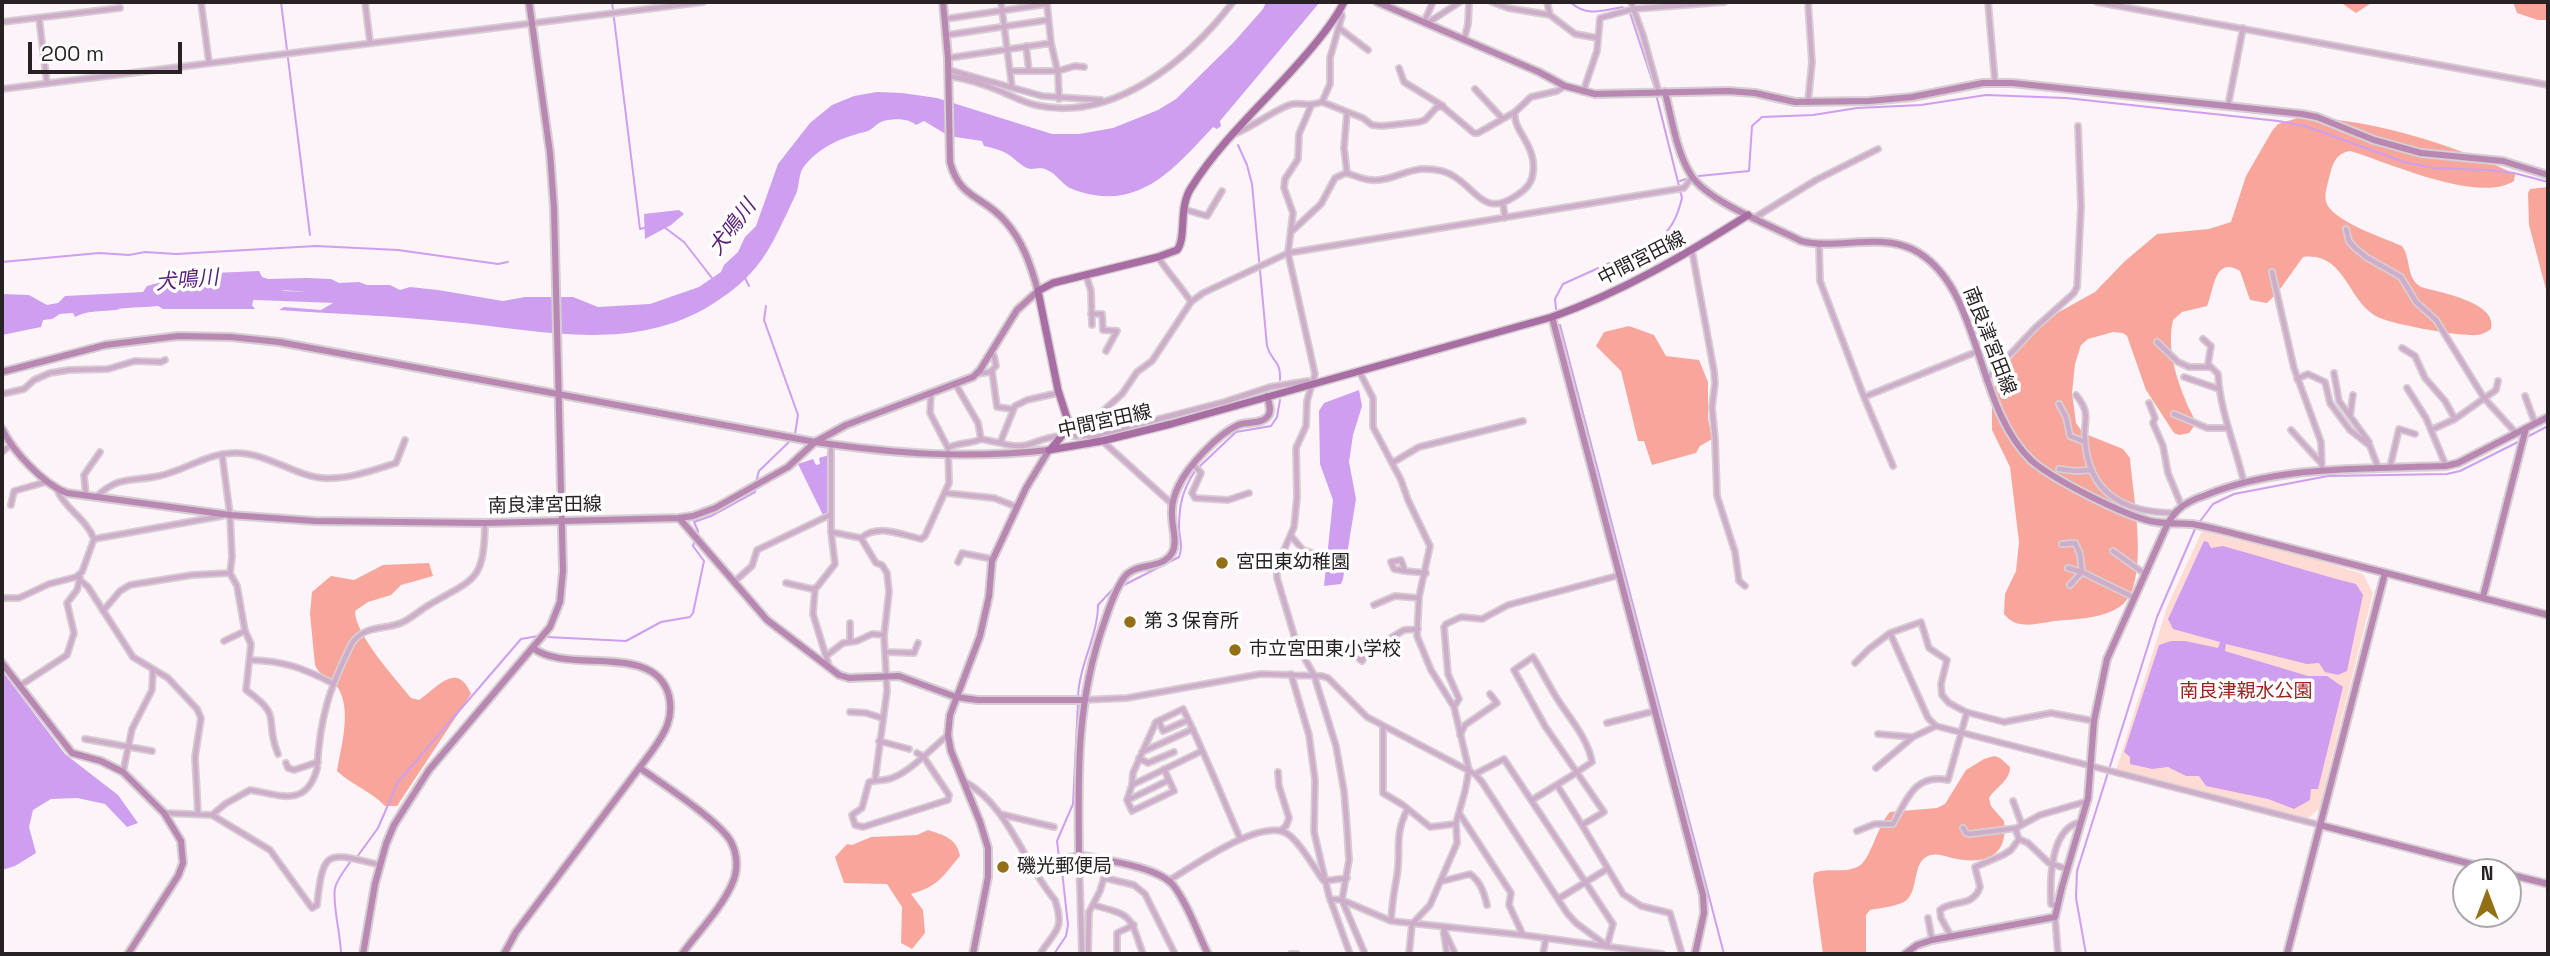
<!DOCTYPE html>
<html>
<head>
<meta charset="utf-8">
<style>
  body { margin:0 }
  #map { position:relative; width:2550px; height:956px; overflow:hidden; background:#fcf4f8; font-family:"Space Grotesk",sans-serif }
  canvas { display:block }
  .frame { position:absolute; inset:0; border:4px solid #292225; pointer-events:none }
  .north { position:absolute; left:2452px; top:858px; width:70px; height:70px; box-sizing:border-box; background:#fff; border:2px solid #a9a7a8; border-radius:50%; rotate:0deg; font-size:19px; font-weight:700; line-height:28px; text-align:center; color:#292225 }
  .north::after { content:''; display:block; margin:auto; width:24px; height:32px; background:#936f16; clip-path:polygon(50% 0,100% 100%,50% 72%,0 100%) }
  .scale { position:absolute; left:28px; top:42px; width:154px; height:32px; box-sizing:border-box; border:4px solid #292225; border-top:0; padding-left:9px; font-size:21px; line-height:24px; white-space:nowrap; color:#292225; -webkit-text-stroke:5px #fff; paint-order:stroke }
</style>
</head>
<body>
<div id="map">
<canvas width="2550" height="956"></canvas>
<div class="frame"></div>
<div class="north">N</div>
<div class="scale">200 m</div>
</div>
<script>
const ctx = document.querySelector('canvas').getContext('2d');
ctx.lineJoin = 'round';
function fill(path, color) { ctx.fillStyle = color; ctx.fill(path, 'evenodd'); }
function strokePath(path, color, width, dash) { ctx.strokeStyle = color; ctx.lineWidth = width; ctx.lineCap = dash ? 'butt' : 'round'; ctx.setLineDash(dash || []); ctx.stroke(path); }
function drawText(font, color, halo, rows, align = 'center') {
  ctx.font = font + ' "Space Grotesk","Noto Sans JP",sans-serif'; ctx.lineWidth = 7; ctx.setLineDash([]); ctx.textBaseline = 'middle'; ctx.strokeStyle = halo; ctx.fillStyle = color; for (const [text, x, y, turn = 0] of rows) {
    ctx.save(); ctx.translate(x, y); ctx.rotate((+turn || 0) * Math.PI / 180); ctx.textAlign = isNaN(turn) ? turn : align; if (halo) ctx.strokeText(text, 0, 0); ctx.fillText(text, 0, 0); ctx.restore();
  }
}
fill(new Path2D(`
  M2202,531L2309,557L2363,574L2373,593L2319,809L2308,818L2116,771L2167,607Z`), '#ffdbd6');
fill(new Path2D(`
  M2340,2H2373L2356,13Z
  M2513,2H2548V20H2538L2517,13Z
  M2301,117C2371,119 2452,144 2515,174L2514,181C2478,204 2388,162 2350,151C2337,153 2333,162 2330,174C2328,183 2324,193 2326,202C2332,221 2384,238 2402,246C2412,260 2405,277 2421,287C2441,293 2498,302 2491,329C2486,333 2478,336 2471,335C2454,335 2387,324 2374,315C2347,298 2344,252 2303,257L2278,292L2267,303L2250,300L2240,271C2214,255 2214,291 2207,306L2182,312L2173,320C2167,347 2175,374 2185,399C2188,409 2194,414 2195,425L2189,433L2179,435L2174,433L2146,390L2127,336L2123,333L2113,332L2088,339L2081,345L2075,364L2072,393L2076,423L2083,433L2123,449L2130,458C2132,490 2151,583 2122,605C2104,619 2075,619 2054,621C2036,624 2016,630 2004,614L2005,594L2016,571L2019,542L2010,467L1992,430V398L2001,364L2022,336L2059,312L2095,292L2124,262L2157,234L2209,229L2231,222L2246,176L2272,131L2278,124Z
  M2548,187V297L2529,225L2528,193L2530,189Z
  M1629,326L1654,335L1666,356L1699,360L1708,382V418L1712,439L1700,446L1696,453L1652,465L1644,441H1638L1621,371L1596,346L1604,332Z
  M429,563L433,576L401,585L391,595L368,602L355,611C355,635 396,679 411,698L419,700C437,688 457,660 471,694L397,806H385C372,792 352,785 337,771C341,747 352,710 338,688C331,678 319,676 315,665L310,614L312,592L331,576L354,580L383,565Z
  M1994,756L2000,758L2010,767C2010,781 1996,787 1989,798L1991,806L2004,821C2009,858 1983,865 1952,858C1943,856 1935,852 1926,857C1911,866 1920,895 1902,903C1892,907 1880,908 1870,910L1866,915V954H1823L1813,881L1814,873C1828,867 1846,874 1859,866C1871,859 1877,826 1890,812L1937,808L1945,804L1966,770L1984,759Z
  M928,830C943,835 957,838 960,856C942,877 939,886 911,894L923,910L925,933L912,949L901,943L902,907L887,884L844,883L835,857L847,844L852,845L871,837L917,835Z`), '#f8a69c');
fill(new Path2D(`
  M1266,2H1320L1220,121L1221,126L1217,129L1213,127C1173,170 1137,214 1072,189C1062,185 1057,174 1047,170C1039,166 1033,171 1027,168C1020,165 1015,159 1009,155C1002,150 993,148 984,146L982,141L949,136L924,121L916,125C909,118 890,118 881,122C876,124 873,129 868,131C844,137 822,145 805,165C798,173 800,184 796,194C771,246 763,273 711,305C631,354 540,330 453,322C395,316 337,314 279,310L284,307L321,310L333,303L321,293C308,294 294,289 281,291C271,293 263,297 254,298L252,305L255,309H163L158,306C139,308 90,308 75,317L73,313L101,308L103,305H74L52,319L43,320L41,327L2,335V294L29,295L47,305L58,303L65,296L143,292L147,286L192,274L259,271L262,277L268,279L307,278L331,279L339,283L359,282L367,285H390L400,290L410,287L438,290L503,301L525,297H573L598,307L650,304L699,287L721,272L724,265L738,252L745,237L756,226L778,164L810,123L832,105L854,96L877,92L902,93L937,98L1052,134H1079L1113,128L1158,110L1176,99L1233,43L1263,9Z
  M679,210L684,214L671,225L645,239L644,214Z
  M1359,390L1362,406L1353,435L1349,462L1356,499L1343,579L1341,584L1324,586L1333,500L1320,464L1319,411L1324,403Z
  M829,455L828,513L823,515L798,464L813,459L816,465L820,464L819,458Z
  M2204,541L2208,542L2211,548L2223,546C2268,558 2311,573 2356,584L2363,595L2347,671L2338,675L2325,672L2319,663L2307,664L2226,644L2225,651L2308,676H2327L2343,687L2318,789H2311L2310,800L2294,809L2268,799L2206,786L2199,776H2186L2168,767L2152,769L2130,764V757L2124,752L2159,645L2171,641H2185L2218,648L2220,642L2173,629L2168,619Z
  M2,671L65,754L118,795L138,823L127,827L105,804L77,798L51,799L33,810L29,827L36,853L15,866L2,870Z`), '#ce9eef');
strokePath(new Path2D(`
  M281,2L310,235
  M612,2L640,229L644,228
  M1238,145L1247,165L1252,184L1267,346C1271,362 1281,359 1280,380
  M1699,176L1749,171L1752,126L1762,117L1813,115L1857,108L1921,105L1986,95L2066,98L2278,121L2305,126L2404,162L2433,168L2488,170L2514,173L2548,182
  M1680,181L1686,179
  M664,227L684,242L712,278
  M2,262L99,253L129,255L145,252L176,254L316,246L398,250L498,264L508,262
  M745,278L749,286
  M766,306L764,320L798,415L795,434
  M1556,309L1555,299L1563,284L1654,243C1671,231 1677,218 1682,198L1654,86L1630,13L1622,7C1602,11 1587,17 1570,2
  M1560,325L1724,954
  M2525,438L2548,426
  M1199,467L1236,432L1271,426L1277,417L1280,400
  M756,482L759,471L792,439
  M2198,524L2213,504L2234,494L2328,476L2447,474L2460,471L2520,441
  M697,535L698,531L694,522L711,516L755,492V488
  M1122,586L1179,557C1183,546 1180,540 1179,529C1179,505 1182,491 1195,471
  M547,637L626,641L661,622L690,617L693,613L704,561L693,546L695,540
  M1078,697C1079,665 1098,636 1098,605L1113,589
  M357,857L378,828L398,782L521,639L538,636
  M1059,857L1057,841L1073,804L1078,702
  M341,954C341,936 332,903 335,888C338,877 346,869 352,859
  M1054,954L1066,936L1068,925L1061,862
  M2086,954L2076,898L2077,871L2157,617L2195,529`), '#ce9eef', 2);
strokePath(new Path2D(`
  M256,295L336,298
  M58,309L116,305`), '#ce9eef', 10);
const street = new Path2D(`
  M201,2L209,63
  M365,2L370,42
  M1001,2L1012,87
  M1492,2L1508,8L1550,15L1575,34L1598,38
  M1547,2L1550,15
  M1631,2L1643,35L1659,93
  M1988,2L1995,82
  M2097,2L2548,85
  M39,18L47,83
  M945,19L1047,4L1051,43L948,58
  M2,22L120,8
  M1424,22L1433,2
  M1426,24L1460,2
  M1339,28L1368,50
  M947,35L1048,20
  M1464,40L1468,24L1469,2
  M1051,43L1058,73L1059,99
  M1026,46L1029,71
  M1399,68L1404,82L1443,106
  M949,70L1042,96L1101,100
  M1010,71H1058L1075,66L1084,67
  M949,76C966,79 984,84 1000,91C1012,96 1023,102 1035,105C1114,123 1188,60 1233,2
  M2,89L703,2
  M1475,89L1502,118
  M1583,92L1597,51L1600,18L1633,9L1724,2
  M1322,102L1363,118L1372,125L1382,126L1419,122L1425,120L1437,107H1443L1474,133H1478L1515,112L1531,97L1557,91L1565,86
  M1808,102L1812,62L1808,2
  M1311,106L1299,134L1298,159L1285,179L1284,188L1293,213L1288,253L1315,374L1307,401L1306,426L1296,448L1297,497L1294,527L1277,566V578L1297,645L1314,675L1336,746L1344,791L1347,828L1349,860L1342,900L1365,954
  M2228,106L2243,28
  M1347,112L1344,148L1347,173
  M1234,134C1253,127 1269,113 1289,105C1300,101 1306,108 1322,102L1330,84V58L1342,16L1340,10
  M1503,203L1505,218
  M1183,209L1207,216L1222,191
  M1754,218L1816,180L1878,149
  M2346,229L2349,241L2354,247L2366,257L2401,277L2416,302L2436,320L2484,398L2516,433
  M1292,231L1321,204L1335,178L1346,173C1354,175 1363,180 1372,180C1390,182 1406,169 1424,169C1434,169 1447,171 1455,177C1477,191 1485,216 1514,197C1522,192 1529,187 1532,178C1540,146 1512,132 1515,112
  M1819,244L1820,281L1864,397L1893,466
  M1692,251L1714,371L1715,383L1712,407L1715,439L1717,496L1735,552L1739,581L1745,586
  M1158,257C1168,273 1181,286 1191,302
  M2272,272L2294,368L2321,442L2322,470
  M1086,275L1091,291L1092,325
  M1091,314H1102L1103,330L1117,331L1106,351
  M2203,339L2211,346L2208,364L2218,374C2220,412 2236,447 2244,483
  M2157,342L2178,362L2189,367H2210
  M2402,348L2415,356L2425,378L2445,401L2455,419L2496,390L2498,381
  M992,371L997,407L1012,409
  M1359,371L1373,398V427L1401,480L1408,500L1430,546L1419,597L1417,636L1431,670L1454,707L1469,770L1465,791L1456,823L1457,843L1430,905L1412,924L1409,954
  M2334,373L2339,401L2369,442
  M976,374L990,372L996,366L994,356L991,352
  M2184,377L2219,389
  M2297,379L2308,374L2325,382L2330,403L2350,430L2370,446L2378,467
  M1986,380L2035,328L2074,293L2077,287L2081,206L2078,126
  M2407,388L2426,418L2446,466
  M2,394L24,389L34,380L50,373L69,370L108,369L135,361L161,362L165,360
  M2076,395C2092,415 2083,418 2085,441C2089,495 2126,513 2175,513
  M2525,396L2535,423
  M1864,397L1976,352
  M2149,403L2155,418L2153,423L2163,446L2168,473L2182,507
  M2059,404L2066,417L2070,436L2085,442
  M2174,414L2207,428H2228
  M2350,416L2353,395
  M2291,430L2321,463
  M2431,430L2455,419
  M1101,434L1224,402L1270,387L1308,381
  M1068,436H1086
  M981,439L1000,443L1015,406L1027,400L1058,393
  M1000,443C1032,452 1032,438 1060,436
  M831,444V532L861,538C878,523 902,535 921,539L925,536L949,483L948,448L930,413L931,394
  M948,448C959,442 972,444 981,439L978,423L956,385
  M2,452L12,444
  M222,454L230,515L232,557L230,573L237,586L245,631L251,644L246,690C285,718 263,718 278,754
  M1392,463L1419,447L1523,421
  M1193,464L1201,473L1192,493L1195,498L1228,500L1249,493
  M2390,467L2399,429L2415,434
  M2059,469L2076,471L2092,470
  M945,493L994,498L1017,507
  M86,496L84,475L100,452
  M96,497C119,475 131,482 159,476C186,470 207,453 236,453C267,453 295,476 323,478C347,480 374,470 396,463L405,440
  M1172,504L1098,437L1086,436L1103,411L1122,394L1137,372L1152,361L1191,302L1203,293L1288,253L1684,188L1692,177
  M11,505L14,491L46,482
  M1291,536L1303,550L1312,553
  M861,538L876,563L882,565L887,573L889,592L884,636L887,691L875,780
  M94,539L222,516
  M2062,544L2075,543L2080,554L2082,572L2135,598
  M2113,551L2145,574
  M958,562L962,553L992,559
  M1259,564L1277,567
  M2068,568L2082,572L2070,585
  M1405,571L1394,569L1391,562L1401,560L1405,571L1426,573
  M80,580L88,587L133,657L168,678L197,709L201,718L195,757L198,814
  M734,582L752,566L757,550L830,515
  M786,583L812,589L817,587L835,564L831,532
  M815,589L813,614L829,666
  M2,598H19L49,584L76,577L82,572L94,539C86,518 65,509 57,490
  M1374,605L1395,596L1419,598
  M103,611L120,591L130,585L192,575L230,573
  M1890,633L1921,622L1929,648L1947,660L1941,684L1942,695L1949,703L1966,712L2004,722L2051,713L2094,721
  M224,641L245,631
  M850,642V623
  M885,652L914,653L918,643
  M1354,654L1362,661L1369,651L1404,630L1418,629
  M826,656L843,643L857,641L872,634L884,635
  M251,660C284,661 303,668 332,683
  M1855,663L1869,649L1890,633L1928,718L1936,726L2320,825
  M1291,674L1309,735L1315,780L1314,832L1329,896L1350,954
  M21,685L67,655L74,633L67,603L77,590L80,578
  M1083,700L1127,698L1261,674L1322,676L1328,678L1367,717L1475,774L1482,782L1567,913L1576,923L1607,946
  M1454,707L1459,699L1448,674L1444,627L1446,624L1461,617L1482,619L1508,605L1620,575
  M850,712L866,713L882,718
  M1159,721L1163,731L1188,720
  M1607,723L1655,711
  M1383,726V793L1403,805L1430,827L1455,824
  M1878,734L1912,737
  M1460,735L1465,725L1497,703L1490,694
  M85,739L152,751
  M879,741L909,749
  M1202,751L1132,785L1133,773L1156,722L1183,709C1204,751 1221,795 1240,838
  M1142,752L1193,729
  M917,753L923,756L949,795L948,800L863,827L855,825L852,815L862,808L869,782C876,780 885,781 892,778C910,772 933,747 948,735
  M1139,758L1148,763L1174,752
  M286,763L288,768L294,770L318,762
  M1876,768L1913,737L1936,726
  M123,772L132,729L152,690L153,669
  M1278,772L1279,786L1289,818L1286,826L1281,830
  M1577,772L1592,762C1588,739 1571,720 1558,700C1549,686 1542,671 1533,657L1514,670L1545,726L1604,812L1582,825L1623,894L1641,906L1670,913L1682,954
  M1475,774L1504,759L1613,924L1607,946
  M964,781C1009,806 1023,863 1055,900C1065,931 1055,930 1040,954
  M1132,785L1127,800L1132,811L1174,791L1164,769
  M1557,785L1582,825
  M1128,800L1169,780
  M1532,800L1576,773
  M2013,801L2022,825
  M164,813L212,815L270,850L312,908L317,905C323,848 327,852 380,865
  M1459,813L1511,893L1509,905L1523,935
  M1000,814L1054,827
  M212,815L225,804L250,790C280,795 306,808 317,769C320,717 329,689 352,643C365,625 383,630 401,623C411,619 420,610 429,605C475,578 484,582 485,523
  M1963,828L1966,833L1970,834L2017,828
  M1857,831L1875,824H1893C1907,799 1915,773 1948,780L1967,712
  M2019,839L2028,843L2049,863L2067,869
  M1031,865L1079,855L1082,954
  M1105,878L1134,885L1145,894L1175,954
  M1168,881C1192,867 1260,818 1286,833C1299,840 1314,868 1323,880
  M1324,881L1347,878
  M1443,881L1470,874C1481,882 1484,893 1487,905
  M1330,899L1342,900L1391,921L1523,935L1662,954
  M1558,899L1607,869
  M1093,905C1134,916 1129,915 1143,954
  M2057,906L2051,904C2050,880 2050,828 2081,822
  M2055,917L2058,954
  M1928,918L1932,940
  M1391,921C1392,905 1394,891 1397,876C1401,850 1394,836 1407,810
  M1443,928L1455,954
  M1443,928L1447,954
  M1951,936L1941,918L1940,910C1953,899 1973,908 1980,887L1975,867L2003,855L2011,850L2019,839L2016,831L2018,827L2040,815L2088,801
  M1088,954L1089,912L1100,891L1109,861
  M1117,954V933L1134,925
  M1291,954H1297
  M1543,954L1546,938`);
const secondary = new Path2D(`
  M1377,2L1539,72L1565,86L1595,94L1728,91L1755,93L1795,102L1869,101L1912,97L1983,83H2012L2302,114L2317,117L2374,140L2421,153L2503,161L2548,175
  M1665,92C1672,119 1676,151 1691,175C1708,202 1772,226 1801,241C1836,250 1878,233 1912,249C1983,284 1973,406 2032,461C2054,480 2122,514 2150,521C2164,524 2178,523 2192,524C2204,526 2216,529 2228,532L2548,615
  M1552,317L1703,895L1704,913L1695,954
  M2,372L105,345L178,336L231,337L279,342L815,442C898,454 965,459 1049,450
  M2,429C13,451 43,484 67,493L230,515L315,521L485,523L679,518L693,516L715,508L788,467L815,442L846,425L973,377L980,370L1017,310L1038,291C1031,266 1023,241 1005,221C983,195 960,200 950,162L948,58L943,2
  M679,518L767,620L839,675L849,678L899,676L956,697L978,700H1083
  M2483,597L2526,428
  M2,663L72,753L101,761L123,772L164,813L181,841L183,863L178,876L128,954
  M640,768C661,783 721,822 731,842C738,855 738,871 732,884C721,909 698,932 682,954
  M2320,825L2502,872
  M2508,874L2548,884
  M363,954L375,884L386,844L394,825L429,770L550,627L560,602L563,571L554,208L550,153L529,2
  M504,954L516,932L652,751C665,733 674,718 669,696C655,641 568,675 533,648
  M973,954L988,877V848L980,822L951,751L948,735L950,715L980,636L989,596L992,561L1026,488L1049,450
  M1208,954C1197,932 1188,904 1173,885C1157,866 1103,860 1079,855C1078,772 1076,703 1104,623C1109,609 1114,592 1123,579C1134,561 1161,571 1172,553C1178,543 1172,527 1172,516C1171,505 1174,495 1179,485C1188,466 1218,434 1238,425C1247,421 1261,425 1268,416C1272,411 1269,403 1267,396
  M1905,954L1917,945L1932,940L2055,917L2062,887L2088,798L2094,721L2107,659L2168,523C2171,519 2174,513 2178,510C2185,503 2197,498 2206,495C2280,465 2367,469 2446,466L2458,463L2548,417
  M2287,954L2385,573`);
const primary = new Path2D(`
  M1049,450L1102,441L1171,424L1552,317C1622,292 1685,255 1748,215
  M1050,450L1066,431L1067,418L1058,390L1038,291L1053,283L1158,257L1177,250C1187,237 1178,208 1191,188C1221,140 1266,101 1303,58C1318,41 1334,22 1344,2`);
strokePath(street, '#d6ced2', 8);
strokePath(secondary, '#d6ced2', 10);
strokePath(primary, '#d6ced2', 10);
strokePath(street, '#ceadca', 4.5);
strokePath(secondary, '#b888b3', 6);
strokePath(primary, '#a86da3', 7);
for (const [x, y, r, color] of [
  [1222,563,7,"#936f16"],
  [1130,622,7,"#936f16"],
  [1235,650,7,"#936f16"],
  [1003,867,7,"#936f16"]
]) { const dot = new Path2D(); dot.arc(x, y, r, 0, 2 * Math.PI); ctx.fillStyle = color; ctx.fill(dot); strokePath(dot, '#fff', 2.5); }
drawText('19px', '#292225', '#fff', [
  ["中間宮田線",1642,259,-27],
  ["南良津宮田線",1989,341,69],
  ["中間宮田線",1105,422,-12],
  ["南良津宮田線",545,506,-1]
]);
drawText('19px', '#292225', '#fff', [
  ["宮田東幼稚園",1236,563],
  ["第３保育所",1144,622],
  ["市立宮田東小学校",1249,650],
  ["磯光郵便局",1017,867]
], 'left');
drawText('19px', '#982421', '#fff', [
  ["南良津親水公園",2246,692]
]);
drawText('italic 21px', '#5a1e7b', '#fff', [
  ["犬鳴川",733,228,-53],
  ["犬鳴川",187,281,-5]
]);
</script>
</body>
</html>
